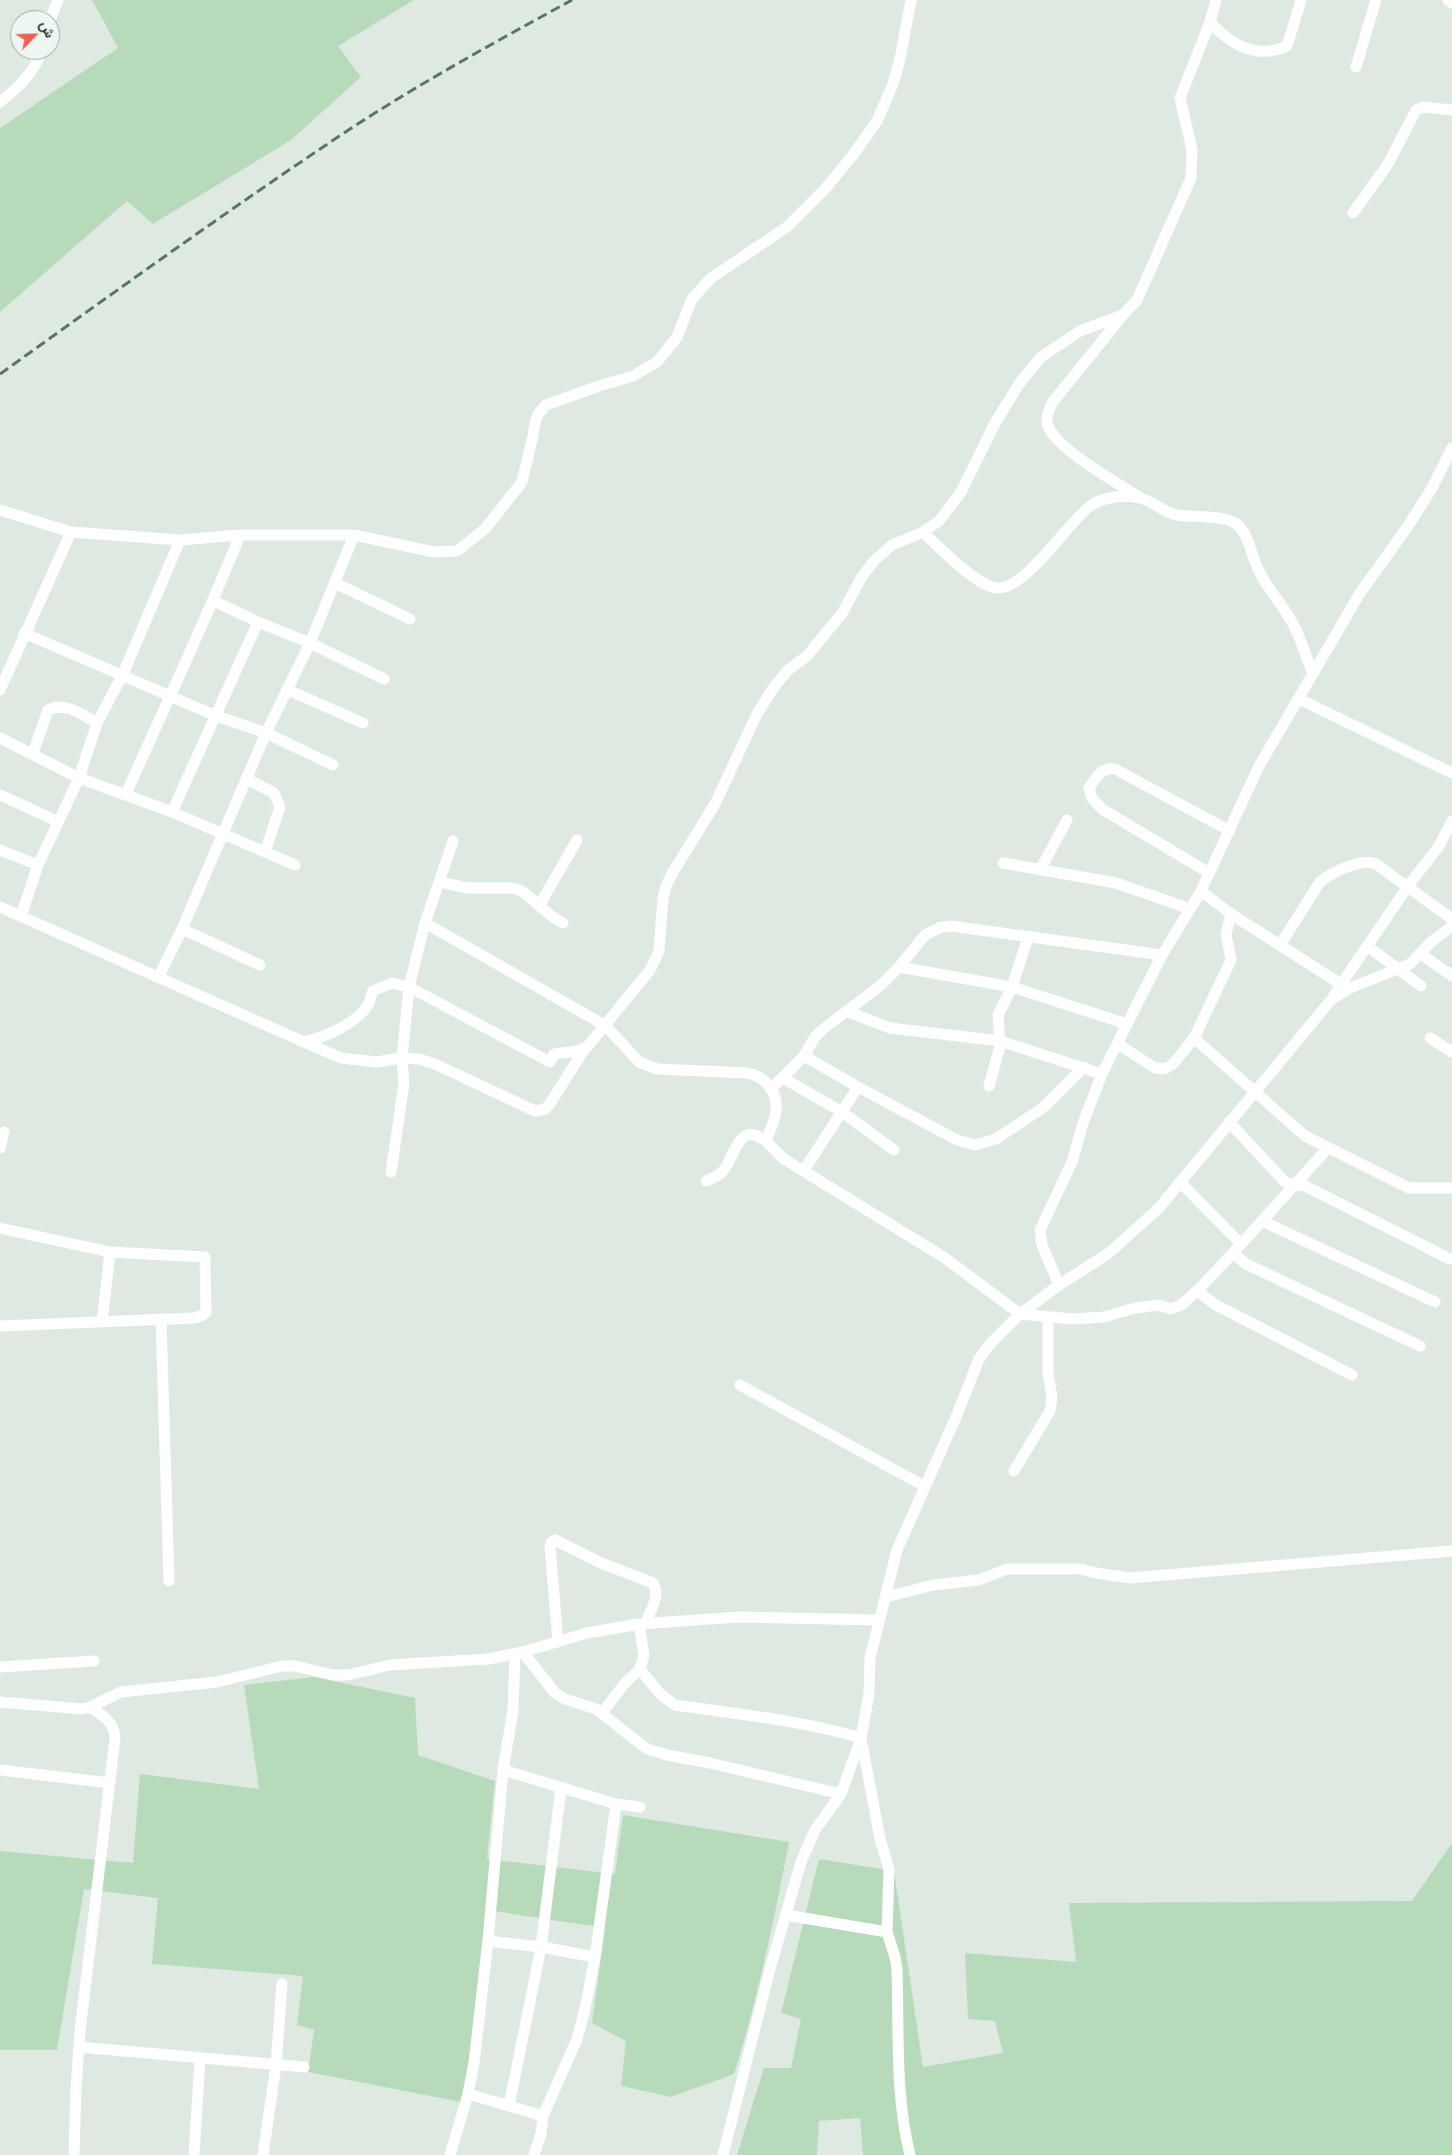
<!DOCTYPE html>
<html>
<head>
<meta charset="utf-8">
<style>
  body { margin:0 }
  #map { position:relative; width:1452px; height:2155px; overflow:hidden; background:#dee9e2; font-family:Cabin,Vazirmatn,sans-serif }
  canvas { display:block }
  .north { position:absolute; left:10px; top:10px; width:50px; height:50px; box-sizing:border-box; background:#eef6f1; border:1px solid #9caaa3; border-radius:50%; rotate:66deg; font-size:14px; font-weight:700; line-height:20px; text-align:center; color:#20382d }
  .north::after { content:''; display:block; margin:auto; width:18px; height:22px; background:#ef5f56; clip-path:polygon(50% 0,100% 100%,50% 72%,0 100%) }
</style>
</head>
<body>
<div id="map">
<canvas width="1452" height="2155"></canvas>
<div class="north">ش</div>
</div>
<script>
const ctx = document.querySelector('canvas').getContext('2d');
ctx.lineJoin = 'round';
function fill(path, color) { ctx.fillStyle = color; ctx.fill(path, 'evenodd'); }
function strokePath(path, color, width, dash) { ctx.strokeStyle = color; ctx.lineWidth = width; ctx.lineCap = dash ? 'butt' : 'round'; ctx.setLineDash(dash || []); ctx.stroke(path); }
fill(new Path2D(`
  M92,0H414L338,46L361,77L291,140L153,224L127,201L0,312V128L118,48Z
  M314,1677L415,1698L418,1755L495,1781L487,1859L615,1874L623,1815L789,1842C774,1920 758,1998 734,2074L671,2097L621,2086L626,2041L592,2023L605,1928L486,1910L470,2055L461,2102L308,2072L314,2030L297,2025L303,1976L152,1964L158,1898L84,1889L57,2050H0V1851L133,1863L140,1774L259,1789L244,1685Z
  M1452,1843V2155H863L860,2118L819,2121L817,2155H737L764,2068H791L801,2019L781,2013L819,1859L894,1871L923,2067L1003,2053L995,2021L968,2019L965,1953L1076,1962L1069,1903L1412,1901Z`), '#b7dbba');
strokePath(new Path2D(`
  M1448,0L1452,3
  M50,20L58,0
  M1210,22C1231,45 1256,60 1287,46L1301,0
  M1356,67L1376,0
  M0,102C19,87 34,73 42,50
  M1353,213L1388,164L1416,110L1423,107L1452,110
  M1123,315L1052,403C1050,409 1046,415 1047,422C1050,446 1118,483 1139,497
  M0,510L71,532L180,540L240,535H354L434,552L457,551L485,529L522,482L533,436L535,423L538,414L546,405L599,386L633,376L657,362L677,337L692,299L711,278L787,227L825,189L853,155L877,121L893,84L900,59L911,0
  M923,532C939,547 976,586 997,588C1025,590 1067,524 1089,507C1101,497 1125,494 1140,498C1153,501 1163,512 1177,515C1194,518 1227,514 1239,526C1250,538 1252,558 1259,571C1268,590 1282,604 1292,622C1301,638 1306,657 1313,674
  M335,583L410,619
  M214,601L258,622
  M24,633L214,715L266,733L333,765
  M0,690L71,532
  M288,690L363,723
  M1299,699L1452,773
  M0,738L79,778L172,812L295,865
  M33,753L48,710C65,701 82,715 97,723
  M247,779L274,793L280,807L265,852
  M126,794C164,708 205,623 240,535
  M0,795L57,821
  M172,812L258,622L310,643L384,679
  M0,850L38,865
  M1003,863L1116,883L1190,909
  M1040,870L1067,820
  M1209,873L1102,809L1092,798L1089,788C1096,778 1101,767 1115,769L1230,831
  M439,882L468,888H512L522,891L554,918L563,923
  M1201,891L1231,914L1347,988
  M539,906L577,840
  M0,907L304,1042C325,1037 355,1025 368,1005C370,1002 371,995 373,991L392,983L409,987L550,1062L554,1054L577,1051L588,1046L650,970L659,951L663,898L666,886L673,872L715,804L757,714L774,687L788,670L807,656L843,612L861,578L874,561L892,545L923,532L939,521L961,492L995,423L1019,384L1041,357L1080,331L1123,315L1137,300L1191,178L1192,150L1180,98L1210,22L1216,0
  M21,916L38,865L79,778L97,723L123,674L180,540
  M425,923L606,1026L639,1062L657,1069L747,1073C765,1076 778,1092 776,1111C775,1121 769,1132 766,1141
  M182,929L260,965
  M1280,945L1320,882C1332,872 1361,858 1376,864L1452,919
  M1367,946L1421,986
  M1421,954L1452,976
  M899,967L1012,987L1127,1024
  M159,976L182,929L266,733L310,643L354,535
  M1334,995L1408,886L1439,846L1452,821
  M846,1011L890,1028L1000,1041L1102,1074
  M1194,1038L1231,960L1226,934L1231,914
  M1430,1038L1452,1052
  M304,1042L341,1058L376,1062L402,1058L419,1059L435,1064L535,1111L545,1109L549,1105L584,1050
  M1118,1044L1155,1068L1164,1069L1173,1064L1194,1038L1305,1136L1409,1188H1452
  M804,1056L858,1087L957,1140L975,1145L996,1139L1044,1107L1084,1067
  M783,1078L842,1112L894,1150
  M989,1086L1000,1046L998,1015L1012,987L1028,937
  M771,1089L804,1056L815,1037L822,1030L881,985L899,967L925,935L941,927L951,926L1162,955
  M1229,1122L1286,1183L1305,1186L1450,1259
  M0,1148L4,1132
  M804,1170L858,1087
  M391,1172L404,1084L402,1058L409,987L425,923L453,841
  M706,1181C713,1178 719,1176 723,1171C734,1159 738,1123 761,1138C770,1143 776,1153 784,1159L945,1258L1020,1314L1072,1319L1104,1317L1135,1308L1159,1305L1171,1309L1181,1305L1197,1291L1233,1253L1327,1149
  M1180,1182L1241,1244
  M1262,1221L1435,1302
  M0,1228L110,1252L205,1257L206,1312L203,1315L195,1318L0,1326
  M1233,1253L1246,1264L1420,1346
  M1059,1285L1042,1245L1040,1230L1072,1162L1083,1123L1102,1074L1162,955L1201,891L1259,766L1360,593L1408,526L1432,488L1452,448
  M1197,1291L1216,1305L1352,1375
  M161,1319L169,1581
  M102,1322L110,1252
  M740,1385L924,1486
  M1014,1471L1050,1411L1052,1397L1048,1373V1317
  M886,1597L933,1585L979,1580L1007,1569H1080L1096,1573L1130,1578L1452,1551
  M558,1642L550,1547L551,1543L555,1540L601,1563L653,1583C661,1595 650,1612 645,1624
  M523,1652L555,1693L565,1699L596,1709L647,1749L667,1755L710,1763L841,1794
  M0,1667L94,1661
  M640,1669L660,1694L675,1705C738,1714 800,1720 861,1738L880,1839L889,1869L887,1932L895,1957L897,1969C899,2031 895,2095 910,2155
  M0,1702L82,1709L90,1707L121,1692L217,1682L282,1666H295L333,1675H348L390,1665L488,1659L523,1652L587,1633L639,1624L739,1617L878,1620
  M602,1713L625,1683L640,1669L644,1655L639,1624
  M0,1770L110,1783
  M503,1770L616,1804L640,1807
  M786,1915L887,1932
  M488,1941L541,1947L595,1957
  M79,2047L304,2067
  M468,2094L543,2116
  M509,2106L541,1947L561,1788
  M74,2155L76,2088L80,2031L115,1738C114,1721 103,1716 90,1707
  M194,2155L200,2058
  M263,2155L276,2065L282,1984
  M450,2155L468,2094L474,2063L488,1941L503,1770L513,1710L515,1654
  M534,2155L541,2134L543,2116L577,2039L585,2009L595,1957L616,1804
  M723,2155L770,1969L801,1862L815,1830L841,1794L861,1738L869,1694L870,1658L897,1550L956,1417L979,1359L990,1344L1020,1314L1059,1285L1109,1253L1159,1208L1331,1000L1348,989L1410,964L1431,942L1452,926`), '#fff', 11);
strokePath(new Path2D(`
  M0,374C116,291 231,208 350,129C422,82 497,41 572,0`), '#5a7468', 3, [10, 5]);
</script>
</body>
</html>
